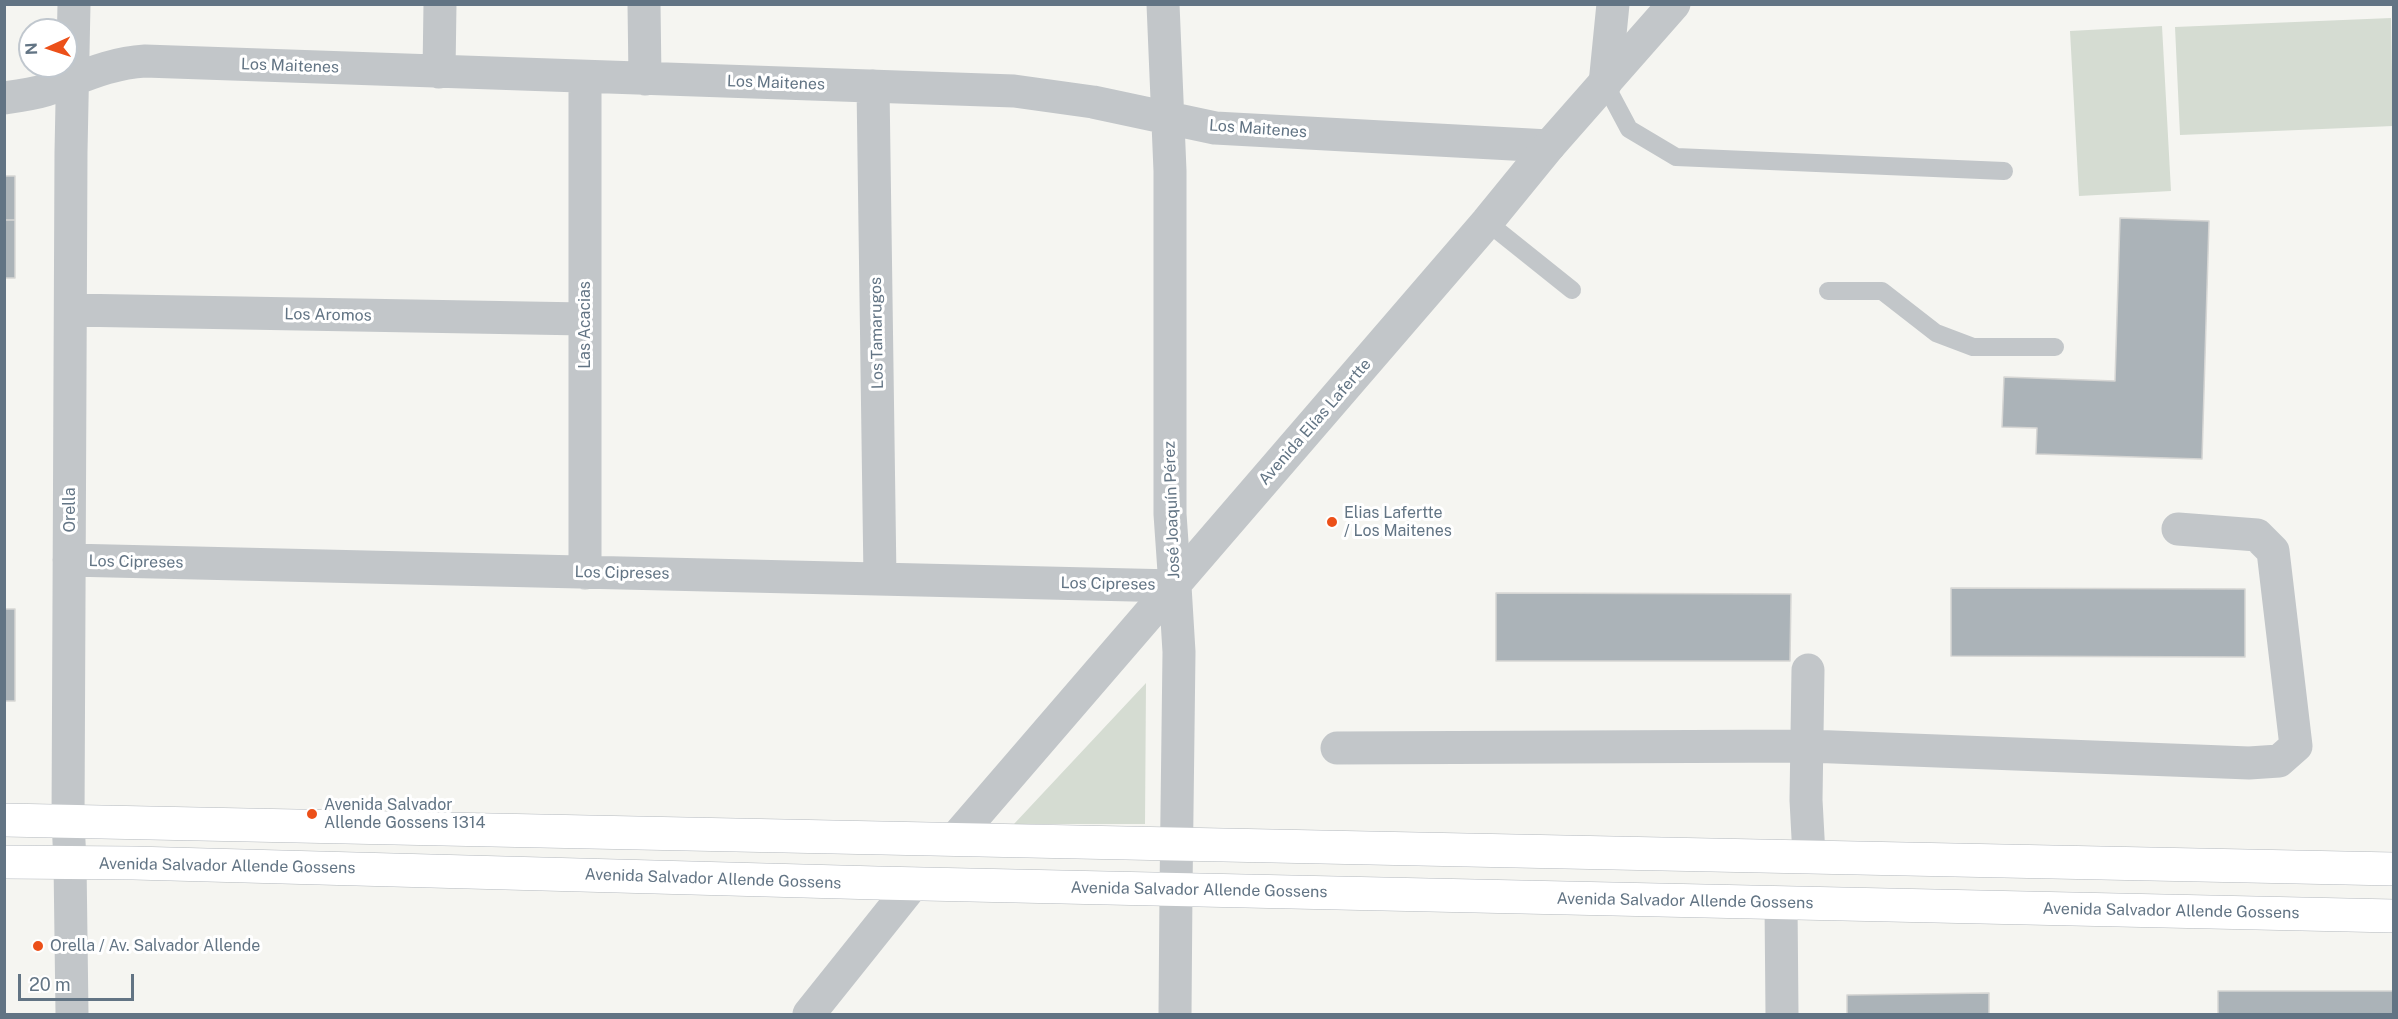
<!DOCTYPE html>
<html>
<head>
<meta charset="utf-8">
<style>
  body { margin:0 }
  #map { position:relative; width:2398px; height:1019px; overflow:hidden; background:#f5f5f1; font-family:"Public Sans",sans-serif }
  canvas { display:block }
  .frame { position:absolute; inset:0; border:6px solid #627484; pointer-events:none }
  .north { position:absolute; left:18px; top:18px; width:60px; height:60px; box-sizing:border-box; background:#fff; border:2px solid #c0c7ce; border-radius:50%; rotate:267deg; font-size:16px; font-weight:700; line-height:24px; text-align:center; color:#627484 }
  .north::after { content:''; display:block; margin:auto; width:21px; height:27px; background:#ec5019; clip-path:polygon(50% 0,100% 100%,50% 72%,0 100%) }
  .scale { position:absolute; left:18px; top:974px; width:116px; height:27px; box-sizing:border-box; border:3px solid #627484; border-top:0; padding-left:8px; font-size:18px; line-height:21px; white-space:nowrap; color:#627484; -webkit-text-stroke:4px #fff; paint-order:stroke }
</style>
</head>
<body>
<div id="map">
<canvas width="2398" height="1019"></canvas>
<div class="frame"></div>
<div class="north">N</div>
<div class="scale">20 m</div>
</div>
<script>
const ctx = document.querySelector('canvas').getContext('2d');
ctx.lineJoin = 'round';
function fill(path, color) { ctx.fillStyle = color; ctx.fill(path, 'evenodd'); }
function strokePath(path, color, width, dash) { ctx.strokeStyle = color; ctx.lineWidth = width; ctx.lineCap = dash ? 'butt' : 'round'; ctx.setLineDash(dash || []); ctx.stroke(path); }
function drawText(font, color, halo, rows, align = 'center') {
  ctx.font = font + ' "Public Sans",sans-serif'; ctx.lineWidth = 6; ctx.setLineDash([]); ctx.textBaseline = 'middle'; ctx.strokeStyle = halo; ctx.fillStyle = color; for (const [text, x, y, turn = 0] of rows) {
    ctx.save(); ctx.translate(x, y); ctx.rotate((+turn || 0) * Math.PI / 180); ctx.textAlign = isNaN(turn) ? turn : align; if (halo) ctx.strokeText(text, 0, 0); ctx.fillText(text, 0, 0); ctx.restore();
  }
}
fill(new Path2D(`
  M2391,18L2393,126L2180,135L2175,27Z
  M2162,26L2171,191L2079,196L2070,31Z
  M1146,683L1145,824H1014Z`), '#d5dcd2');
const building = new Path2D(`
  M4,176H15V220H4Z
  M2120,218L2209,221L2202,459L2036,454L2037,428L2002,427L2004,377L2115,381Z
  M4,220H15V278H4Z
  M1951,588L2245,589V657L1951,656Z
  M1496,593L1791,594L1790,661H1496Z
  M4,609H15V701H4Z
  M2218,991H2394V1014H2218Z
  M1989,993V1014H1847V995Z`);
fill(building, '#abb3b8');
strokePath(building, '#d6d6d4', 1.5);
const secondary = new Path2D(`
  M4,820L2394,869
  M4,862L133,863L878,883L2394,916`);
strokePath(secondary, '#b4b9be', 34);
strokePath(new Path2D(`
  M1605,84L1629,129L1676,157L2004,171
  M1487,222L1572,290
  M1828,291H1882L1936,333L1973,347H2055`), '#c2c6c9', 18);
strokePath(new Path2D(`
  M644,4L645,79
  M439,72L440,4
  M1605,84L1613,4
  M873,86L880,579
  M4,98C18,96 33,94 46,90C80,78 109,63 145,61L1014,91L1093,102L1215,128L1549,146
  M71,310L585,319
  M69,560L1175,586L1170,514V171L1163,4
  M585,573V77
  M1808,670L1806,800L1809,856
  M1337,748L1808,746L2249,763L2279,761L2296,746L2273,551L2257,535L2178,529
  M72,1014L70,862L68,821L71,152L74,4
  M809,1014L913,884
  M1175,1014L1176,890`), '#c2c6c9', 33);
strokePath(new Path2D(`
  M1175,586L1179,652L1176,890
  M955,839L1487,222L1549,146L1674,4
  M1781,903L1782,1014`), '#c2c6c9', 33);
strokePath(secondary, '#fff', 33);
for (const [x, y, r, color] of [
  [1332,522,6,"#ec5019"],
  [312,814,6,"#ec5019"],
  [38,946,6,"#ec5019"]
]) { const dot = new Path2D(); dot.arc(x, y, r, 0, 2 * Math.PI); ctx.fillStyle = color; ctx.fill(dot); strokePath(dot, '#fff', 2); }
drawText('16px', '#627484', '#fff', [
  ["Los Maitenes",290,66,2],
  ["Los Maitenes",776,83,2],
  ["Los Maitenes",1258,129,4],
  ["Los Aromos",328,315,1],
  ["Las Acacias",585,325,-90],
  ["Los Tamarugos",877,333,-91],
  ["Avenida Elías Lafertte",1315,422,-49],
  ["Orella",70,510,-90],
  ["José Joaquín Pérez",1172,510,-92],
  ["Los Cipreses",136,562,1],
  ["Los Cipreses",622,573,1],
  ["Los Cipreses",1108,584,1],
  ["Avenida Salvador Allende Gossens",227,866,1],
  ["Avenida Salvador Allende Gossens",713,879,2],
  ["Avenida Salvador Allende Gossens",1199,890,1],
  ["Avenida Salvador Allende Gossens",1685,901,1],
  ["Avenida Salvador Allende Gossens",2171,911,1]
]);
drawText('16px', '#627484', '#fff', [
  ["Elias Lafertte",1344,513],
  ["/ Los Maitenes",1344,531],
  ["Avenida Salvador",324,805],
  ["Allende Gossens 1314",324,823],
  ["Orella / Av. Salvador Allende",50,946]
], 'left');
</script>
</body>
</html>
